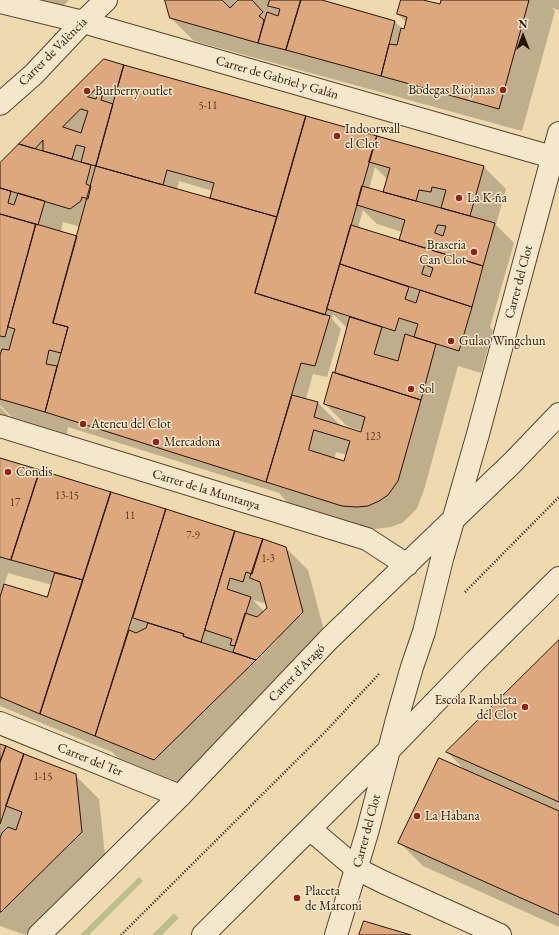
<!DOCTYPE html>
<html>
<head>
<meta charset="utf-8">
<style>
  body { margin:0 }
  #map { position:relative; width:559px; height:935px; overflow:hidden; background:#efdab0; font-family:"EB Garamond",serif }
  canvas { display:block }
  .north { position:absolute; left:503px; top:16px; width:40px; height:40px; -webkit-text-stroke:3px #f5e7cc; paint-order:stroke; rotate:0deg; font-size:11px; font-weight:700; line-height:16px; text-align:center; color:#271204 }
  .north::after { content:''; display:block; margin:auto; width:14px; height:18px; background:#271204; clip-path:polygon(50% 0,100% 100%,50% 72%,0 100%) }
</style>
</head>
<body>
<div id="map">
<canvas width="559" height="935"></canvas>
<div class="north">N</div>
</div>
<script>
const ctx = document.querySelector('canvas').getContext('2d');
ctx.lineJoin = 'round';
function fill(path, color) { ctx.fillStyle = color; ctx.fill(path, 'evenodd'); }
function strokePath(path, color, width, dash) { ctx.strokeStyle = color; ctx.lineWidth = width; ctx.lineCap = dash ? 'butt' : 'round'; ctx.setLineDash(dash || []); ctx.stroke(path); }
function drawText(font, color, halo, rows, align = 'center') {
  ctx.font = font + ' "EB Garamond",serif'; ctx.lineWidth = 3; ctx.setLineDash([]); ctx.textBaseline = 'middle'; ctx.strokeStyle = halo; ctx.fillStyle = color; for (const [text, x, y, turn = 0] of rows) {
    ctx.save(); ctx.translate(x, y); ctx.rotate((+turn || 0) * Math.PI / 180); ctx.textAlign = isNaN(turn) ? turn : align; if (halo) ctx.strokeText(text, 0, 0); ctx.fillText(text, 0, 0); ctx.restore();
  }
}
fill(new Path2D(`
  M139,877L143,881L89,935H80Z
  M174,913L179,918L162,935H152Z`), '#babf8a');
fill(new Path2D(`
  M42,0H69L63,6Z
  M166,0H318L395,22L405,31L407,23L398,14L402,0H419L441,6L443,0H559V10L552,8L555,11L522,131L194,41L171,18Z
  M104,60L484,167L506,189L496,225L514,243L490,327L493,330L481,373L458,366L424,490L417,508L410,516L402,523L391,527L375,529L365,527L289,504L279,493L68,427L67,434L12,417L0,405V165ZM375,167L388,180L387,194L369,189ZM179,181L213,191L210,199L177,190ZM363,210L377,224L402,232L400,241L358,228ZM63,222L81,227L78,237L61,232ZM333,314L348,329L335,374L325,404L347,426L362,431L361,433L340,426V425L318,403L306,399L313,374L327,377L341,329L332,319ZM336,452L347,455L345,462L334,459Z
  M0,407L9,416L0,414Z
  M0,459L286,548L308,570L325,634L178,783L119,759L112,752L0,706ZM8,573L52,585L47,598L4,585ZM253,600L267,604L268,608L264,611ZM276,638H279L253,664L252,663Z
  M559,641V927L423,866L399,842L466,771L447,752Z
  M0,745L75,775L99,799L105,855L25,935L0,926V840L1,837L0,836Z`), '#0003');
const building = new Path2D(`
  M165,0H222L230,8L238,0H252L263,12L259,16L264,20L258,43L170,18Z
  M270,0H301L286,50L258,43L267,12L278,16L280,9L268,6Z
  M301,0H322L395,21L381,76L286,50Z
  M401,0H423L440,4L441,0H529L499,109L381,76L389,44L397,45L401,28L404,29L407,17L397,14Z
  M104,59L124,65L115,96L103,93L101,100L113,104L96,166L81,162L85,147L76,145L72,159L43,151V140L35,149L19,144ZM95,90L98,91L96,99L88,97ZM81,109L88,111L81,133L63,127Z
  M124,65L306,116L277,217L210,198L214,183L167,170L163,185L96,166Z
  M306,116L377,136L325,315L255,293Z
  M377,136L484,166L470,216L441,208L446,190L432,187L431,192L419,190L416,201L383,192L390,168L369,162Z
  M19,144L91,165L86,184L91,186L88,199L82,197L81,201L70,209L0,188V163Z
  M96,166L277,217L255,293L330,316L315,366L301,363L266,482L45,412L68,327L53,323Z
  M362,186L495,223L483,266L399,240L405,220L357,205ZM438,225L446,226L443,236L435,233Z
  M0,188L11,191L8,203L14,205L18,193L45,201L38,225L0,214Z
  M0,214L36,224L5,337L0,336Z
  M36,224L77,236L53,323L68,327L61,353L49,350L46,364L57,366L45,412L0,399V355L2,349L9,350L13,335L15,329L8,327Z
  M351,225L483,266L472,307L340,264ZM425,265L433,268L430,277L422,274Z
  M340,264L409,287L405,299L416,303L420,290L472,307L459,351L414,337L418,324L399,318L395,331L327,309Z
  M350,317L382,327L374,354L398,361L405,334L436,344L421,400L335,373Z
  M333,372L421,400L398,481L388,495L379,501L368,506L357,507L342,506L266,482L292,395L318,402L314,417L361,432L365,417L324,404ZM314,430L350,441L344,461L309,450Z
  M0,458L40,470L11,560L0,557Z
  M40,470L111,492L83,580L11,560Z
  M111,492L166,509L95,736L40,714Z
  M166,509L235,531L201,642L183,636L184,634L133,618Z
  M235,531L263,539L252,574L246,572L243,582L230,578L227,589L251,597L235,646L230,645L232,639L205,630Z
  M263,539L286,547L303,612L256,660L233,652L245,613L257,617L267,608L260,582L250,578Z
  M55,573L83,580L40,714L0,697V597L4,584L47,597Z
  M148,623L184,634L183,636L188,638L256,660L154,760L95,736L129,630L136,633L146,628Z
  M559,640V802L446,752Z
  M0,744L6,746L0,762Z
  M6,746L24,754L0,824V762Z
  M24,754L76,774L82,832L1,912H0V838L2,833L8,827L16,830L22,812L6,806Z
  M439,758L559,811V915L398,843Z
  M364,921L411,935H359Z`);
fill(building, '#dea87e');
strokePath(building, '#271204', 1);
const minor = new Path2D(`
  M0,2L83,22L552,157
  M0,104L34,74L83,22L106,0
  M0,426L367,539L407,565
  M0,723L180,796
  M310,829L357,869L383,882L500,935
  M39,935L180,796L329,639L512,463L559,414
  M203,935L389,750L475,661L559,578
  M336,935L367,833L399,712L412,667L424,632L442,559L478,434L559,133`);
strokePath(minor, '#59442f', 24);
strokePath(new Path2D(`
  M465,592L559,497
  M121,935L326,731L379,674`), '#271204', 2.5, [1, 2]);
strokePath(minor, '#f5e7cc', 22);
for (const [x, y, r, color] of [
  [503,90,4,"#8f2418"],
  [87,91,4,"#8f2418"],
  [337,136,4,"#8f2418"],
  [459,198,4,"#8f2418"],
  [474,252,4,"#8f2418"],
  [451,341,4,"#8f2418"],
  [411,389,4,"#8f2418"],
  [83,424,4,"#8f2418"],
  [156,442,4,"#8f2418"],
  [8,472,4,"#8f2418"],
  [525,707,4,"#8f2418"],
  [417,816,4,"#8f2418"],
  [297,898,4,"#8f2418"]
]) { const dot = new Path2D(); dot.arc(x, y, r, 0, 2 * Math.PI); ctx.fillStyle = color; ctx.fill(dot); strokePath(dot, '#f5e7cc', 1.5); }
drawText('11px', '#553822', null, [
  ["5-11",208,106],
  ["123",373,437],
  ["13-15",67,496],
  ["17",15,503],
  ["11",130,516],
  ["7-9",193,536],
  ["1-3",268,559],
  ["1-15",43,777]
]);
drawText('13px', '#271204', '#f5e7cc', [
  ["Carrer de València",53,52,-45],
  ["Carrer de Gabriel y Galán",277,78,16],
  ["Carrer del Clot",519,282,-75],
  ["Carrer de la Muntanya",206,490,17],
  ["Carrer d'Aragó",297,673,-46],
  ["Carrer del Ter",90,760,22],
  ["Carrer del Clot",367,831,-75]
]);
drawText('13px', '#271204', '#f5e7cc', [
  ["Bodegas Riojanas",495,90,"right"],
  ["Burberry outlet",95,91],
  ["Indoorwall",345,129],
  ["el Clot",345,144],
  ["La K-ña",467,198],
  ["Braseria",466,245,"right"],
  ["Can Clot",466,260,"right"],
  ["Gulao Wingchun",459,341],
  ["Sol",419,389],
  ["Ateneu del Clot",91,424],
  ["Mercadona",164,442],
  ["Condis",16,472],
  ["Escola Rambleta",517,700,"right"],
  ["del Clot",517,715,"right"],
  ["La Habana",425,816],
  ["Placeta",305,891],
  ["de Marconi",305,906]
], 'left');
</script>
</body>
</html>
